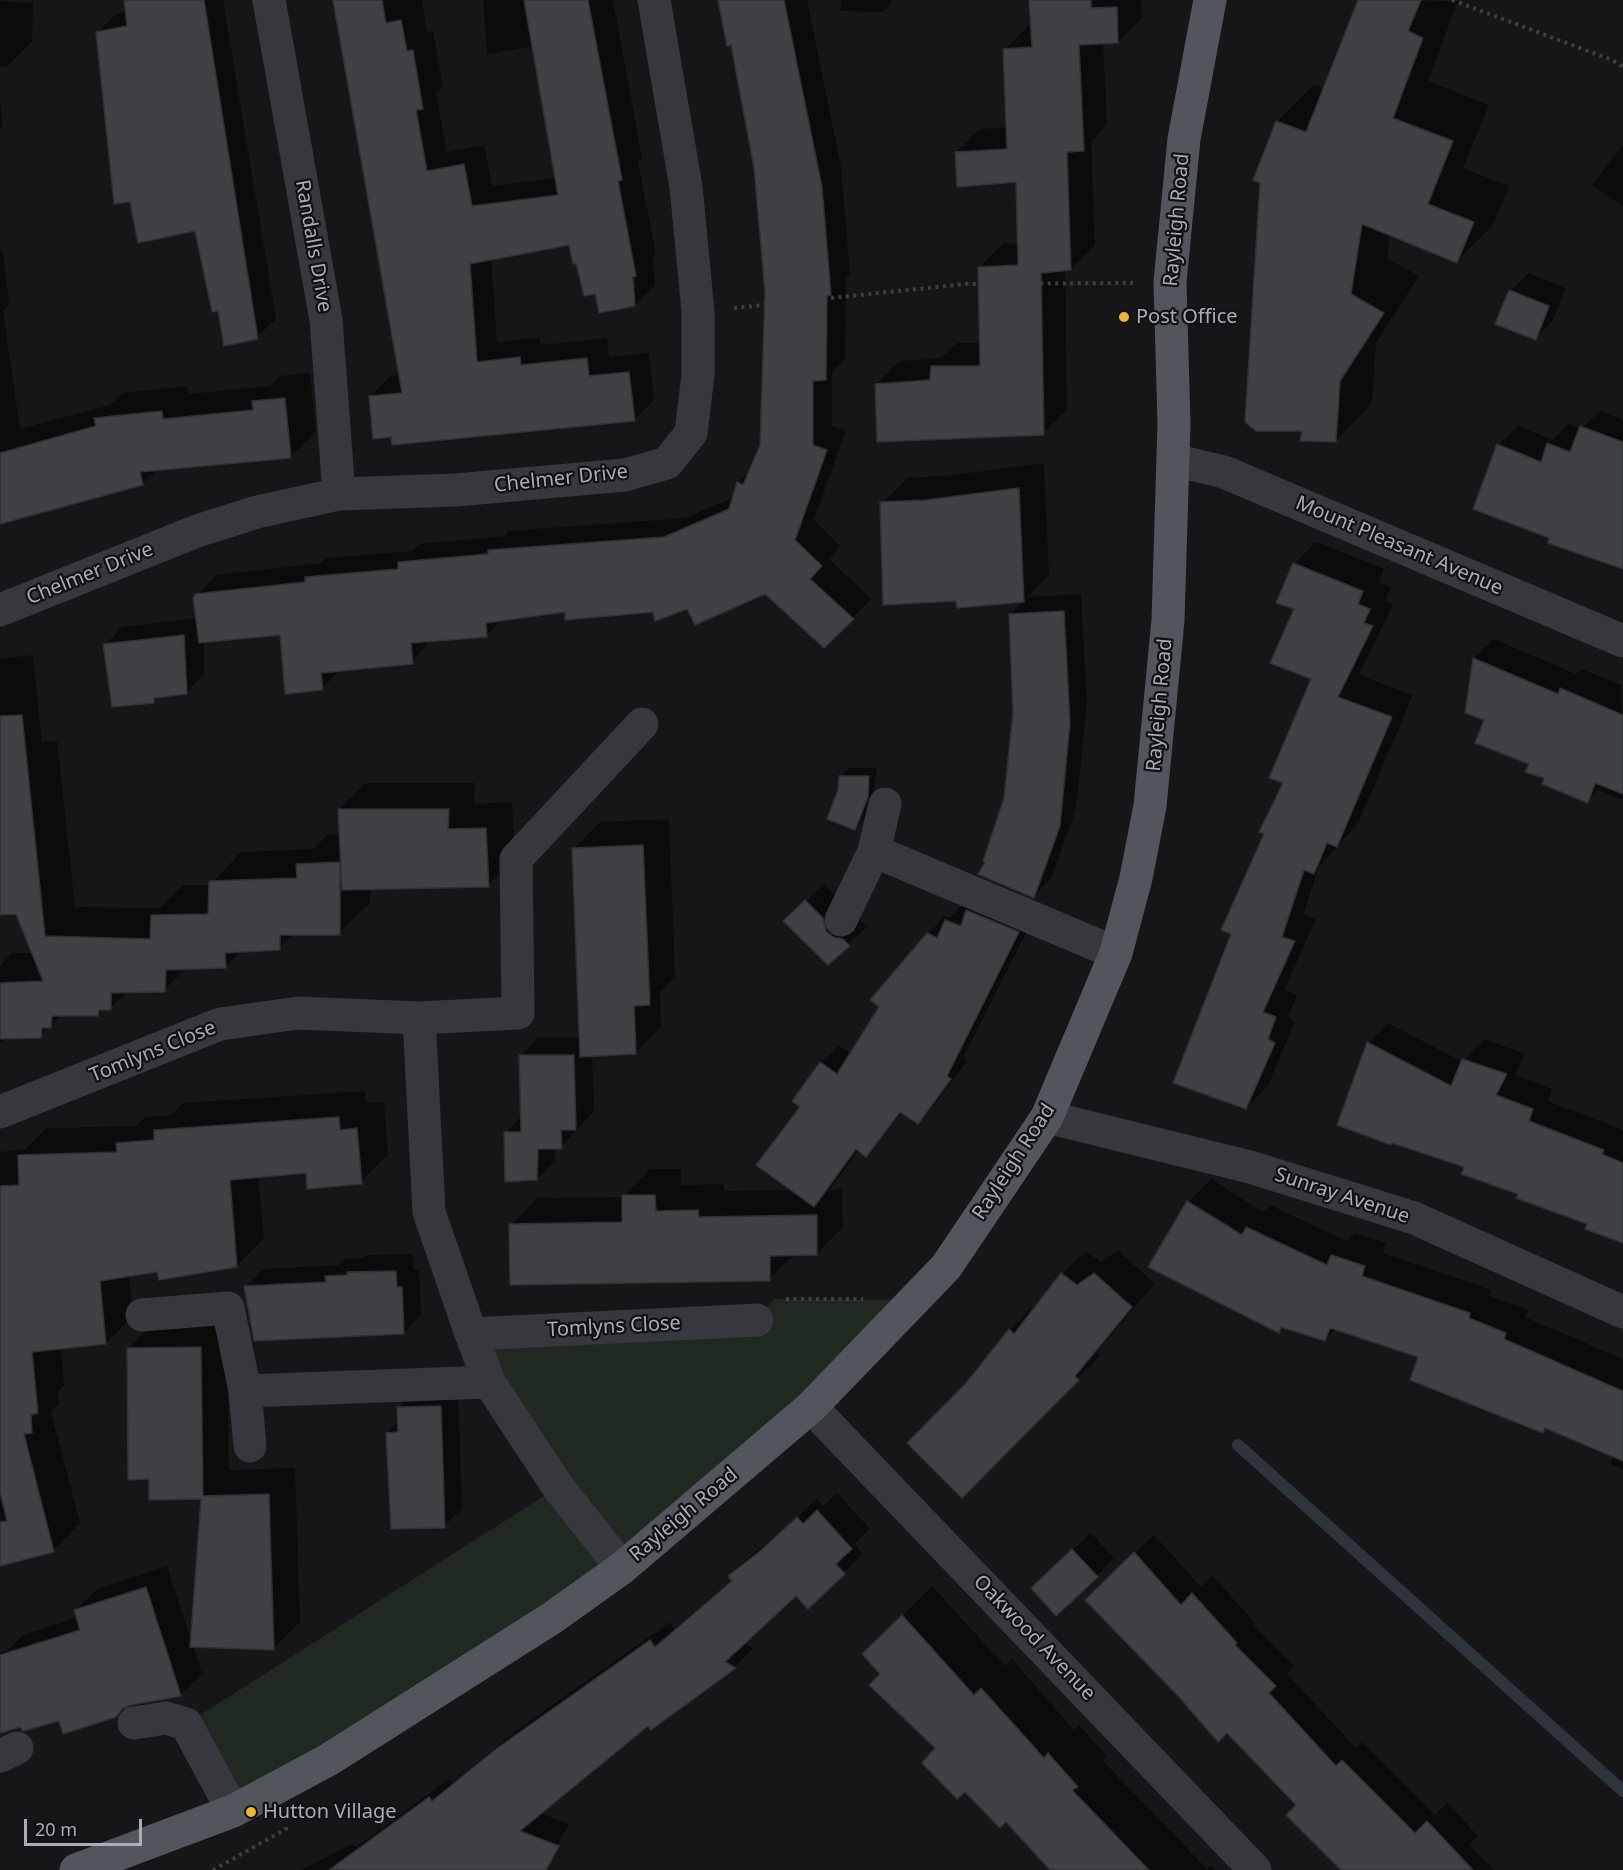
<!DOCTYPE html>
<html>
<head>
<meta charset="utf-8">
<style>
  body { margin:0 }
  #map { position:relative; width:1623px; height:1870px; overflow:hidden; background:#161618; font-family:"Noto Sans",sans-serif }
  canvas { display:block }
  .scale { position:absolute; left:24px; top:1819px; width:118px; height:27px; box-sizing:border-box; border:3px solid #a9adb8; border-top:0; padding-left:8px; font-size:18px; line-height:21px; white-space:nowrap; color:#a9adb8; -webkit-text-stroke:4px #111113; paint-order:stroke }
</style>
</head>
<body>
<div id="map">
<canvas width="1623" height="1870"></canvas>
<div class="scale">20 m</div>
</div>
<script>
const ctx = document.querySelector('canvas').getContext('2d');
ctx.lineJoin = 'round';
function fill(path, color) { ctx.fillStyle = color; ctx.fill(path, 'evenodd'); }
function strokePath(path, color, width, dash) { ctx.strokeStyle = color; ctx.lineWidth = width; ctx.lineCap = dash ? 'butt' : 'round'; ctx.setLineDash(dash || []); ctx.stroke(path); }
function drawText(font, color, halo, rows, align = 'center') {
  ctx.font = font + ' "Noto Sans",sans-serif'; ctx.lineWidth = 4.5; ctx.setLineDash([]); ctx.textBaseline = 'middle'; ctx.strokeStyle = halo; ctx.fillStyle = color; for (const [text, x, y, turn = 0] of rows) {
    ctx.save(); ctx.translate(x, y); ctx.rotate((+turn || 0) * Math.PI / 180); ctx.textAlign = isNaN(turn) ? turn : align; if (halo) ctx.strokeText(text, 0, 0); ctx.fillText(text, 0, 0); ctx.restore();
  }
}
fill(new Path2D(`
  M774,1299L915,1300L621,1568L233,1811L186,1724L558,1487L471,1334L756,1320Z`), '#202822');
fill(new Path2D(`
  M124,0H223L276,319L257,337L219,310L197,229L98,32L116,14L126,12Z
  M334,0H422L427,32L433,31L443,87L436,93L447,152L484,145L492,186L556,178L533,46L487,55L483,0H613L642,158L638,162L656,254L653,257L655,285L635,305L597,293L570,244L491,258L497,342L540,337L541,345L607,338L609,357L649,353L654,400L634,420L393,435L370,397L391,376L400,375Z
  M719,0H807L841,167L850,274L846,279L845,359L832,372V426L846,430L814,520L840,546L829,559L872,599L824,646L766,592L687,607L567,611L502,620L487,635L431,640L412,662L341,670L322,688L281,633L204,641V674L187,692L159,696L154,701L105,645L122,627L197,618V595L216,575L321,563L326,558L412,551L419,544L505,536L509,531L685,518L734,497L738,483L751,470L761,446L766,293L756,168L732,44Z
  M841,0H893L884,12L840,11Z
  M1031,0H1141L1142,18L1118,42L1103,43L1107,125L1091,142L1095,245L1071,269H1065L1067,410L1043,434L876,385L900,361L941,358L956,343H981L979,268L1003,244L1019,243L1017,180L956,153L980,129L1007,127L1004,50L1028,26H1033Z
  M1359,0L1458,1L1428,81L1489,105L1463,168L1509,186L1493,225L1457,261L1390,234L1387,258L1419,276L1376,343L1372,404L1336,440L1303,430L1277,122L1314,85L1324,89Z
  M0,1L33,3L32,41L6,67H0Z
  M0,101L3,127L0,130Z
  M1623,145V206L1592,185Z
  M3,251L9,304L3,311L20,429L110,405L122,393L187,386L188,394L270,386L280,376L310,373L316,431L290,457L158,469L142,484L0,523V252Z
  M1528,273L1565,288L1553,321L1535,338L1510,291Z
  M1600,411L1623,420V567L1550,542L1551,537L1498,445L1518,426L1553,440L1568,424L1581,429Z
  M1044,463L1049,575L1027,597L1081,594L1087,704L1076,809L1051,879L1034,896L987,862L1005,798L1014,713L1010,615L1024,601L958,607V600L882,503L907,478L953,475Z
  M1316,542L1384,569L1379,582L1391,587L1385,601L1393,604L1359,675L1413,695L1358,824L1319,867L1303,915L1316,919L1284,990L1297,995L1288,1017L1295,1021L1268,1086L1246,1108L1233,933L1285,783L1313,678L1296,609L1294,564Z
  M1494,639L1576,674L1581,669L1621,685L1623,800L1598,790L1587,801L1546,777L1486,719L1474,659Z
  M33,655L42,742L57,741L75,907L160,908L183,885H210L241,852L314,849L328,834H341L339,809L366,783H475L474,804L512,802L515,859L488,885L370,888V903L339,933H294L279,948L242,950L225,967L187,968L164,990L128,991L111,1008H104L98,1015H62L40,1036L6,1037L0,1043V966L12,953H33L17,912L0,914V659Z
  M849,768H877L872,802L864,820L855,828L840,791L841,777Z
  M669,819L675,977L660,992L661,1027L635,1053L592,1055L594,1111L561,1147H555V1161L537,1179L505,1133L522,1116L521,1056L538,1038H581L573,849L600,822Z
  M824,884L840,900L851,920L861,921L867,927L828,963L785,921Z
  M964,903L1035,915L963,1058L967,1061L935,1105L917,1122L902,1112L866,1155L859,1149L830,1190L842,1189L843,1227L816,1254H795L769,1279L511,1225L537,1198L623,1197L650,1169H681V1185L724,1184V1191L793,1190L803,1107L821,1063L839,1046L851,1054L928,934L945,916L949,918Z
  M1388,1023L1463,1062L1484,1039L1525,1054L1515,1075L1552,1089L1548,1101L1623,1130V1241L1589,1223L1463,1173L1466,1166L1368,1043Z
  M365,1091L366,1103L384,1102L388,1155L361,1182L307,1172L258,1176L264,1239L237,1266L158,1271L129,1275L133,1316L106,1343L61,1347L64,1385L58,1391L59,1404L51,1412L80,1523L53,1550L0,1564V1152L26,1149L47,1128L136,1126L145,1117L171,1115L183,1103Z
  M1211,1179L1263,1212L1270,1205L1346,1241L1355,1233L1386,1243L1383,1253L1492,1290L1490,1296L1528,1310L1525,1317L1623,1359V1470L1610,1464L1614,1455L1547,1427L1543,1431L1420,1356L1336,1329L1325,1340L1284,1326L1279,1331L1151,1267L1188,1202Z
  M1086,1251L1101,1262L1118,1251L1155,1283L1097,1352L1101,1355L962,1496L968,1383L1010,1330L1033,1307L1035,1309L1062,1274Z
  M413,1254L414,1270H419L421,1315L404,1333L246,1287L264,1269L339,1265L345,1259L364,1258L366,1255Z
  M227,1321L229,1470L295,1468L300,1622L274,1648L193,1645L202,1673L180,1695L126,1705L116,1716L60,1719L0,1731V1653L7,1651L23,1635L78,1617L76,1610L97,1589L167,1566L192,1643L202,1497L150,1478L129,1348L155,1322Z
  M458,1389L462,1509L444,1526L387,1433L399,1421V1408L416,1390Z
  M837,1493L870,1529L854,1544L863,1554L808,1607L796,1594L743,1643L753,1648L735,1666L651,1728L648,1724L540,1813L569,1824L545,1870H301L352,1844L356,1847L449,1779L452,1783L517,1730L670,1622L674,1629L733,1579L730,1576L749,1557L780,1533L817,1499L823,1506Z
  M1091,1533L1114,1558L1097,1576L1050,1570Z
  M1154,1535L1201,1587L1212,1575L1255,1623L1253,1625L1294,1666L1287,1674L1356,1748L1362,1742L1435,1815L1447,1803L1478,1836L1469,1845L1495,1870H1342L1298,1805L1227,1731L1180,1696L1087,1600Z
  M932,1586L1005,1666L1012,1659L1074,1730L1079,1725L1107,1756L1102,1760L1207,1869L1211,1865L1216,1870H1058L938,1748L864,1654Z`), '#0007');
strokePath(new Path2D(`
  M1238,1445L1623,1791`), '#2d343c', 12);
const building = new Path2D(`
  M124,0H204L258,339L224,346L218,311L212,312L195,231L138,243L130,202L114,204L96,32L127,26Z
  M333,0H382L386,23L401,20L407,51L413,50L423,109L416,110L427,171L464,164L472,206L558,195L524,0H588L622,180L618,181L636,276L633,277L635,306L599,313L595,294L584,296L576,263L573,264L569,245L470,264L477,362L520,357L521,365L587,358L589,376L629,372L635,421L392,445L391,437L373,439L369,396L402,393Z
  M718,0H784L822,187L831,295L827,296L826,380L813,381V445L827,450L795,540L822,566L810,579L854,619L824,648L765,594L695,625L687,609L655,621L653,612L565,620V612L486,623L487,637L411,643L413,664L321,673L323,690L285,694L280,635L199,643L193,598L195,594L305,582V577L398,569V562L488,554V550L664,537L729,509L737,482L743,485L760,445L765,293L754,168L731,45L727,46Z
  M1029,0H1091V8L1117,7L1118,43L1079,45L1084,151L1067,152L1071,270L1041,273L1044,435L877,442L875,384L930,380L931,366H980L978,267L1018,265L1016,182L957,187L955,152L1007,149L1003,49L1032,47Z
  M1358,0H1421L1408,31L1423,38L1393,118L1453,141L1428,204L1474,222L1457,263L1362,224L1351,294L1384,313L1340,381L1336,442L1300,441L1302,431H1256L1245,422L1260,183L1253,180L1276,121L1306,132Z
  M1509,290L1549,306L1536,340L1495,324Z
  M285,398L291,458L140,472L143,485L0,524V453L96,426L94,418L162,411L163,419L253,410L252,401Z
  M1580,426L1623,442V569L1548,543L1549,538L1473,509L1497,444L1541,462L1547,443L1570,452Z
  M1019,488L1024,602L957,608L956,601L883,605L880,502L926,500Z
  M1293,563L1363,591L1358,604L1370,609L1364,623L1373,626L1338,697L1392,717L1337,847L1327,843L1314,874L1304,870L1282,937L1295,941L1263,1012L1276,1017L1268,1039L1275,1043L1246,1109L1173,1083L1231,934L1221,930L1264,834L1259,832L1283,783L1269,778L1311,679L1270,663L1294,609L1276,603Z
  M1064,611L1070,723L1060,826L1034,898L978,874L985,863L983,861L1004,798L1013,713L1009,614Z
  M184,635L187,694L154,698V703L112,707L103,644Z
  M1473,658L1558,694L1560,688L1623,715V794L1595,783L1588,803L1542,784L1544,778L1525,772L1529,764L1475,743L1484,720L1465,713Z
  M22,715L45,936L150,939L151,915L208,914L209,881L297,878L296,864L340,862V935H280V950L225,953L226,968L166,970L165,992L111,993V1010H99L98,1016H52L51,1028H42L41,1038L0,1039V983L43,981L16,914L0,915V716Z
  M839,776H869L868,797L855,830L827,819L838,790Z
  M338,809H449L448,829L486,828L489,887L342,890Z
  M643,845L650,1005L634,1006L636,1054L580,1057L572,848Z
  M805,900L823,918L826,931L833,937L843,939L850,946L828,965L783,921Z
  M966,910L1019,932L947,1076L951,1079L918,1124L900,1112L866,1157L856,1149L814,1207L756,1165L800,1107L792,1101L820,1062L837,1074L879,1007L870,1000L927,933L937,938L945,920L961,926Z
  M1367,1042L1451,1086L1462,1059L1507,1074L1496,1095L1533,1109L1529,1121L1604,1150L1602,1154L1623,1163V1243L1585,1229L1587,1224L1516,1198L1518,1194L1461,1174L1464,1167L1392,1143L1391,1145L1337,1125Z
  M519,1055H574L576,1130H561L562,1149H538L537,1180L505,1182L504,1132H521Z
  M339,1117L340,1130L357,1128L362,1184L307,1189L306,1173L230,1180L237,1267L159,1280L157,1272L100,1281L106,1344L32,1352L38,1413L31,1415L32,1433L24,1434L54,1552L0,1566V1522L7,1521L0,1492V1186L19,1185L18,1155L117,1152L116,1143L154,1140V1130Z
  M622,1195H655L656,1211L698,1210L699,1217L817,1215V1255L770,1256V1281L510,1285L509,1224L622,1222Z
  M1187,1201L1242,1235L1246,1227L1327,1265L1331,1255L1365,1266L1362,1276L1470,1313L1469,1318L1506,1333L1504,1339L1623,1391V1461L1545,1428L1543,1433L1410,1380L1418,1357L1330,1328L1325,1341L1281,1327L1279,1333L1148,1267Z
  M396,1271L397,1287H402L404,1334L254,1341L244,1286L326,1282L325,1276L347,1275V1272Z
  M1061,1273L1077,1285L1094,1273L1132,1307L1075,1376L1079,1380L962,1498L907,1443L967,1382L1009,1329L1014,1334Z
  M201,1347L203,1496L269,1494L274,1650L190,1647L201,1499L149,1500V1479L128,1480L127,1348Z
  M441,1406L445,1528L391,1529L386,1433L398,1432L397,1407Z
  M817,1510L852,1549L836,1564L845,1574L808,1609L796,1596L725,1662L736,1668L651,1730L648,1726L520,1831L559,1846L546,1870H329L429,1797L432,1801L496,1749L650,1640L655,1647L732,1581L728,1576L759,1552L797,1517L803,1524Z
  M1072,1549L1098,1577L1056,1616L1031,1588Z
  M1134,1552L1181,1605L1192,1593L1237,1643L1235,1645L1276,1686L1269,1693L1336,1766L1342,1760L1415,1833L1427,1821L1473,1870H1341L1286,1815L1296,1805L1227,1733L1218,1742L1179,1697L1085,1600Z
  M146,1587L181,1696L131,1705L122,1709L116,1717L63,1734L59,1721L23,1731L20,1727L0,1733V1655L80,1630L74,1610Z
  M902,1615L974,1695L981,1688L1044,1758L1048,1753L1078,1787L1072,1790L1149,1870H1050L1006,1822L1000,1828L965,1792L957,1799L922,1763L935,1748L869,1685L880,1674L862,1654Z`);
fill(building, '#404145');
strokePath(building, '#303034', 1.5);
strokePath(new Path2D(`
  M1452,0L1612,60L1623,67
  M734,308L966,284L1133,283
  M786,1299H863
  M213,1870L286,1829L285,1824`), '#3d3f44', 4, [3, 4.5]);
strokePath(new Path2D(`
  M269,0L326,320L339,494
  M1173,460L1224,472L1623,641
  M0,610L197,531L257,512L339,494L456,490L625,475L667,463L691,433L698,375V311L686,187L654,0
  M874,851L1116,953
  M841,920L874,851L885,804
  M419,1018L429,1212L471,1334L489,1382L558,1487L622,1568
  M0,1112L220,1024L298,1013L419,1018L518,1013L516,859L642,724
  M1047,1117L1250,1167L1414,1218L1623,1312
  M142,1315L228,1308L245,1391
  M471,1334L757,1320
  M811,1407L1255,1870
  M250,1446L245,1391L489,1382
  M134,1723L166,1718L186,1724L233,1811
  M0,1756L17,1748`), '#37383d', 33);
strokePath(new Path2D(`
  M76,1870L233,1811L328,1760L552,1618L622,1568L811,1407L946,1267L1047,1117L1116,953L1136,878L1150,806L1168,620L1174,424L1170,282L1184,139L1210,0`), '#53555c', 33);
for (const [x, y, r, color] of [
  [1124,317,6,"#ecb73a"],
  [251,1812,6,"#ecb73a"]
]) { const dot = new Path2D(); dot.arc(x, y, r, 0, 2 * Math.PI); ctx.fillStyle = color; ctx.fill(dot); strokePath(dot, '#111113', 2); }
drawText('20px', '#a9adb8', '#111113', [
  ["Rayleigh Road",1177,220,-85],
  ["Randalls Drive",313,246,80],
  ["Chelmer Drive",561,479,-6],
  ["Mount Pleasant Avenue",1399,546,23],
  ["Chelmer Drive",90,574,-22],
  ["Rayleigh Road",1160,705,-85],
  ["Tomlyns Close",153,1052,-22],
  ["Rayleigh Road",1014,1162,-57],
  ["Sunray Avenue",1342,1196,18],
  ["Tomlyns Close",614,1327,-3],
  ["Rayleigh Road",684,1515,-40],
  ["Oakwood Avenue",1034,1638,46]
]);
drawText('20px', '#a9adb8', '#111113', [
  ["Post Office",1136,317],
  ["Hutton Village",263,1812]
], 'left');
</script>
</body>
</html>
